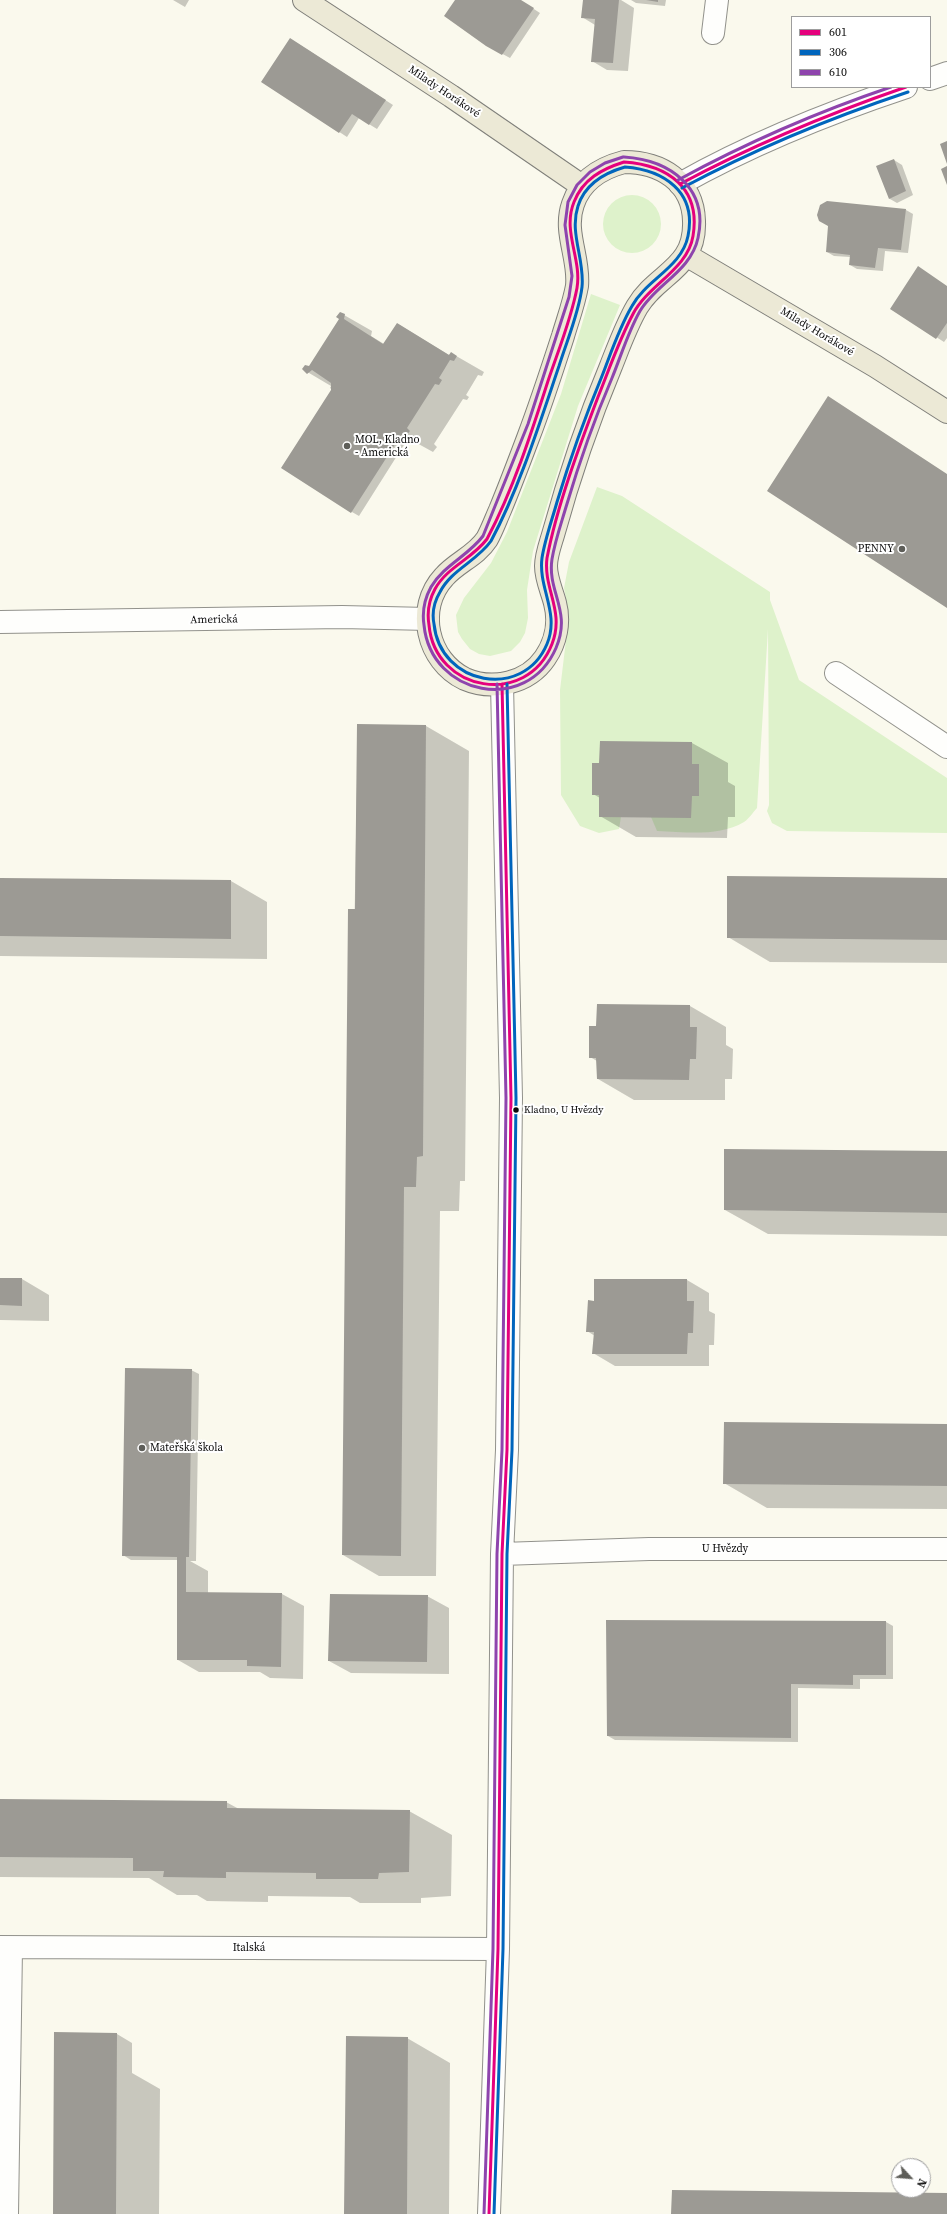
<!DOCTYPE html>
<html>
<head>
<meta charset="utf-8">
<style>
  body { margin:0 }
  #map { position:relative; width:947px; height:2214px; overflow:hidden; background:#faf9ed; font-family:"Source Serif 4",serif }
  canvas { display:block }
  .legend { position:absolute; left:791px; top:16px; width:140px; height:72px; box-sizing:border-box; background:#fff; border:1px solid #9d9d9d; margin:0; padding:5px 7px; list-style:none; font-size:12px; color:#0a0a0a }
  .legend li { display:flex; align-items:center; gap:8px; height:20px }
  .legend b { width:20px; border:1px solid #9d9d9d }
  .north { position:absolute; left:891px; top:2158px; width:40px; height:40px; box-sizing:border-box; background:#fff; border:1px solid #9d9d9d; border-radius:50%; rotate:116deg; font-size:11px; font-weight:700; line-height:16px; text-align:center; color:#0a0a0a }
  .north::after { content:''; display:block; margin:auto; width:14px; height:18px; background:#5e5e59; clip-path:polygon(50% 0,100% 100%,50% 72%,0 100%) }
</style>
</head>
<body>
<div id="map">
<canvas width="947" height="2214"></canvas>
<ul class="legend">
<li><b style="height:5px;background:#e5007d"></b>601</li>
<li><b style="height:5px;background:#0065bd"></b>306</li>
<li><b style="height:5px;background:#8e44ad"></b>610</li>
</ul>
<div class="north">N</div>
</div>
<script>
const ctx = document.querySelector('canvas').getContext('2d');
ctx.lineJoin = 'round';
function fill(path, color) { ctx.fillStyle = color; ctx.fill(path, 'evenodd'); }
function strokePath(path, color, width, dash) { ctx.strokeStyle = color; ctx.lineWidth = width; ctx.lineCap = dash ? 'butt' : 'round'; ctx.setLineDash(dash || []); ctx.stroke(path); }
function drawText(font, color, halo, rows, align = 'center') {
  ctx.font = font + ' "Source Serif 4",serif'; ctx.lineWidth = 4; ctx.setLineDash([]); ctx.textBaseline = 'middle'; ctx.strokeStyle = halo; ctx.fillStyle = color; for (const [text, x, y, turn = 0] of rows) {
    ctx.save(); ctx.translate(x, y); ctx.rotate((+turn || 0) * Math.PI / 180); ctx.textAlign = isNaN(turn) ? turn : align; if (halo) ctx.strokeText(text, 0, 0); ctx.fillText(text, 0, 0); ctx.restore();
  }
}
fill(new Path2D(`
  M603 224a29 29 0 1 1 58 0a29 29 0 1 1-58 0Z
  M591,294L620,305L578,406L533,551L527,590L528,618L525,633L520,642L511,651L490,656L479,654L470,649L462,639L458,632L456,615L464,598L491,563L507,532L561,394Z
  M597,487L622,496L770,592V600L799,680L947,778V833L787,831L772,823L767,811L769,805L768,629L757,808C753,812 749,819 744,822C719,837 685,832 657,831L651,817H621L619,829L599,833L580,826L561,795L560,690L569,615L564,588L569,562Z`), '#def2cb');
fill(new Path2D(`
  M173,0H189L185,7Z
  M456,0H520L540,13L510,58L486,45Z
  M584,0H621L634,8L628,71L607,70L592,61L595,25L582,17Z
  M631,0H666L665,6L636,3Z
  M297,43L393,105L377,129L359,118L347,137L262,81Z
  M894,160L902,165L913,195L897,203L890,199L878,167Z
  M906,210L913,214L908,253L885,251L883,271L857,269L850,265V257L834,256L827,252Z
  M947,286V338L944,342L891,308Z
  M344,315L372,331L371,336L384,344L398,324L449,355L451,353L484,372L482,376L478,375L466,395L469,397L467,400L463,399L434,444L437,447L433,452L404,436L407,440L359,516L352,512L335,392L330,388L331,386L304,370L310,367Z
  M358,725L426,726L469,751L465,1181H460L459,1211H440L436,1576H379L343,1555Z
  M692,743L728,763V782L735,786V817H728L727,838L636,837L600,816V798L593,794L600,764Z
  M0,879L231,881L267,902V959L0,956Z
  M947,879V963L770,962L728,937Z
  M690,1006L726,1027V1045L733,1049L732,1079H725V1100H634L598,1079L597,1061L590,1057L597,1027Z
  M947,1152V1236L768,1234L725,1210Z
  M0,1279H22L49,1295V1321L0,1320Z
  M595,1280H687L709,1293V1311L715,1314L714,1345H709V1366H615L593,1353L595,1336L587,1331L594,1302Z
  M191,1370L199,1374L196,1561H190L208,1571V1593L282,1594L304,1606L303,1679L270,1678L260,1672H199L178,1660V1560H131L123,1555Z
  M947,1425V1509L767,1508L724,1483Z
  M427,1596L449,1608V1674L351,1673L329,1661Z
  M886,1622L893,1626V1679H860V1689L798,1688V1742L615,1740L608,1736Z
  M0,1800L226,1802L239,1809L409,1811L452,1835L451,1896L421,1898V1903H360L350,1897L268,1896V1902L207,1901L197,1895H177L149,1878L0,1877Z
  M55,2034H117L132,2043V2073L160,2089L159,2214H54Z
  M407,2038L450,2063L449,2214H345Z`), '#0003');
fill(new Path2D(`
  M455,0H521L534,8L502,55L486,46L444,16Z
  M583,0H619L613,63L591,62L595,19L581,18Z
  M646,0H658V2Z
  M290,38L386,100L369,125L352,114L339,133L261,82Z
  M947,141V164L940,144Z
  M894,159L906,191L889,199L876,166Z
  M947,166V185L941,169Z
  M827,201L906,209L901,250L878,248L875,268L849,265L850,255L826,252L828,226L819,221L817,215L820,205Z
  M918,266L947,286V323L936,339L890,309Z
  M340,312L345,314L344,319L383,344L397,323L449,355L451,352L457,356L454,361L450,360L439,378L442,380L439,385L435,384L407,428L410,431L405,437L401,435L351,513L281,468L331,390V383L312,370L307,374L302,369L305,365L309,366L339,319L336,317Z
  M828,396L947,474V608L767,491Z
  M357,724L426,725L423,1156L417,1157L416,1187H404L401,1556L342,1555L348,909H355Z
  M600,741L692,742V764H699V796H692L691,818L599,817V795H592V763H599Z
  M727,876L947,878V940L727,938Z
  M0,878L231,880V939L0,936Z
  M597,1004L690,1005V1027H697L696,1059H690L689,1080L597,1079L596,1058H589V1026H596Z
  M724,1149L947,1151V1213L724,1210Z
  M0,1278H22V1306L0,1305Z
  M594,1279H687V1301H694L693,1333H688L687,1354H592L594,1332H586L588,1300L594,1301Z
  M125,1368L192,1369L189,1557H186V1592L282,1593L281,1667L247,1666V1660H177V1557L122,1556Z
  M724,1422L947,1424V1486L723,1484Z
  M330,1594L428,1595L427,1662L328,1661Z
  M606,1620L886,1621V1675H853V1685L791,1684V1738L607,1736Z
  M0,1799L227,1801V1808L410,1810L409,1872L379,1873L378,1879H316V1873L226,1872V1878L163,1877L164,1871H133V1858L0,1857Z
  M54,2032L117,2033L116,2214H53Z
  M346,2036L408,2037L407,2214H344Z
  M672,2190L947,2193V2214H671Z`), '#9c9a94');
const minor = new Path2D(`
  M713,33L717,0
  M930,79L947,73
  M680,184C751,144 828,113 906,87
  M0,622L342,617L428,619
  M836,673L947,747
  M502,1554L649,1549H947
  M0,1947L498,1949
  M7,2214L11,1948
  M489,2214L498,1949L502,1554L507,1450L511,1098L502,684`);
const major = new Path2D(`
  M304,0L451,96L582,186
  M624,162C660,162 693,181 694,221C696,269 657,273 637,307C626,326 619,346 611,366C588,421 569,477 553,535C550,545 546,556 546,566C546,579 552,591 555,603C560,622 556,642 545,658C528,683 493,691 465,679C427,661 415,608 444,577C457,562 476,556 487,539C492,530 496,519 500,510C510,486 519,462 528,438C541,404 552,370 563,336C568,319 574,303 577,286C580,258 563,232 573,204C581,180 601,168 624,162Z
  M686,255L875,366L947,412`);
strokePath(minor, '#92928c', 24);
strokePath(major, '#7f7f7a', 24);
strokePath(minor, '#fefefc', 22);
strokePath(major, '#ece9d6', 22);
strokePath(new Path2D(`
  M624,162C668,165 701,188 693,236C688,269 648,285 633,314C619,340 609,370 598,397C579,447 557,506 547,558C543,589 565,611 552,644C527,708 435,692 429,625C427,613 429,600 435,589C447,567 472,559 487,539C513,490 531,434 548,381C558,351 571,320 577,288C582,259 562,231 574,202C583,179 602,169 624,162Z
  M680,184C753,145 828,114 906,87
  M489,2214L498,1949L502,1554L507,1450L511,1098L502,684`), '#e5007d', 3);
strokePath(new Path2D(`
  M625,167C664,170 697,192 688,236C682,267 646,280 632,306C619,328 611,353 602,376C585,417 570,459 557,502C552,520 545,539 542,558C538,588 560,613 547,644C523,701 440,685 434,624C432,614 434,602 440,592C451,570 477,561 491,541C519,489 540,422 559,366C567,340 579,313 582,287C585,260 569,233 578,206C585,184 604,173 625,167Z
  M682,188C755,149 830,118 908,92
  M494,2214L503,1949L507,1554L512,1450L516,1098L507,684`), '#0065bd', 3);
strokePath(new Path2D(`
  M623,157L605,163L590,172L577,185L568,202L565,225L572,276L569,297L528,424L483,536C468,556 444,565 431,587C425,598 422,612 424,625C431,696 527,715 556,648C572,611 547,592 552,559C555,541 561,524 566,507C579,463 594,420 612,378C621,356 628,332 640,311C656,284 691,271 698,238C709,188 670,160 624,157
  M678,180C746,143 817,112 891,87
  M484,2214L493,1949L497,1554L502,1450L506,1098L497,684`), '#8e44ad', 3);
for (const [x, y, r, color] of [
  [347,446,4,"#5e5e59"],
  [902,549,4,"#5e5e59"],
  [516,1110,3.5,"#0a0a0a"],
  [142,1448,4,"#5e5e59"]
]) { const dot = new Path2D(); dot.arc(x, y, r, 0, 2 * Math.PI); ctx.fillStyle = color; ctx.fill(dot); strokePath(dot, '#fff', 1.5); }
drawText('10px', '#0a0a0a', '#fff', [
  ["Kladno, U Hvězdy",524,1110]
], 'left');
drawText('11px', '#0a0a0a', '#fff', [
  ["Milady Horákové",444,92,34],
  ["Milady Horákové",817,332,31],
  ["Americká",214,620,-1],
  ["U Hvězdy",725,1549],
  ["Italská",249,1948]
]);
drawText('11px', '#0a0a0a', '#fff', [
  ["MOL, Kladno",355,440],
  ["- Americká",355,453],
  ["PENNY",894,549,"right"],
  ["Mateřská škola",150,1448]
], 'left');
</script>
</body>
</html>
